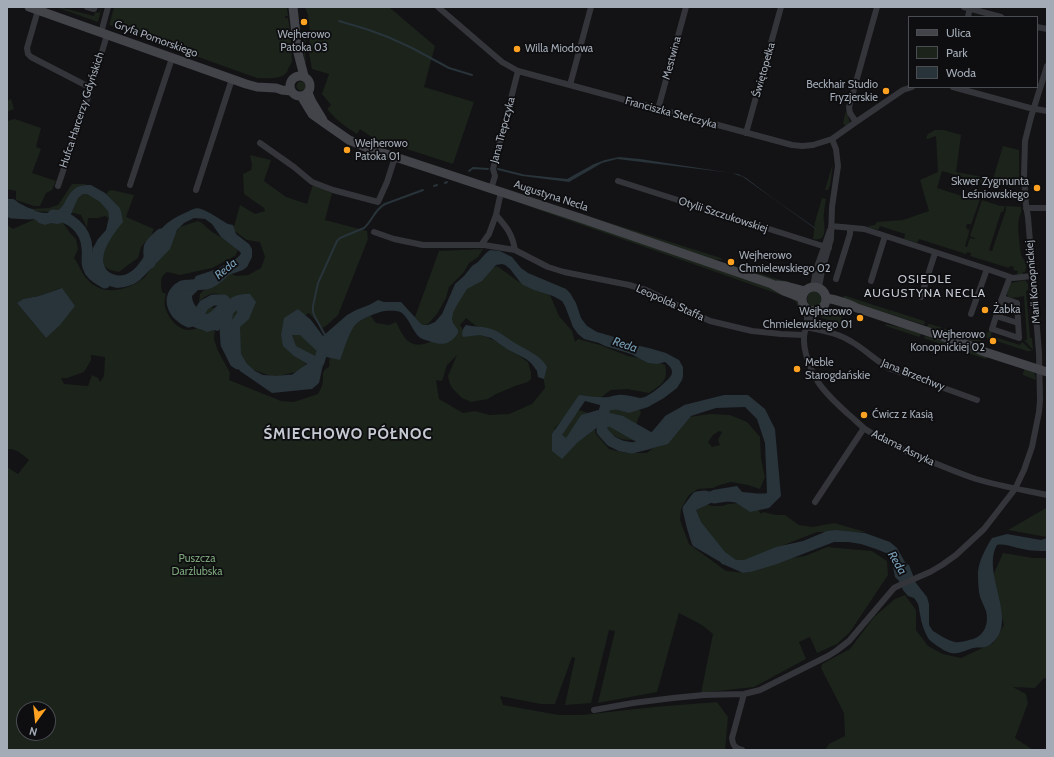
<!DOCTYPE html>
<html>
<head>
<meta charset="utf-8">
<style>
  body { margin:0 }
  #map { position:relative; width:1054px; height:757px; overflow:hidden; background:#131315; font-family:Cabin,sans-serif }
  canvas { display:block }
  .frame { position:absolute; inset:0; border:8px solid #a3abb6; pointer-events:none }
  .legend { position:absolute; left:908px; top:16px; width:130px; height:72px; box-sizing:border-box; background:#0e0e10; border:1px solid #4a4d52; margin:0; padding:5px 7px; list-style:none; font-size:12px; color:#a3abb6 }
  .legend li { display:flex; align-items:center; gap:8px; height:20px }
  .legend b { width:20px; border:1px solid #4a4d52 }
  .north { position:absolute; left:16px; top:701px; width:40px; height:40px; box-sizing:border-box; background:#0e0e10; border:1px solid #4a4d52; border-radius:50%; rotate:195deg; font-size:11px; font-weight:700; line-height:16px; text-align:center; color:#a3abb6 }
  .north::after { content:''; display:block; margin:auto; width:14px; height:18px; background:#ffa221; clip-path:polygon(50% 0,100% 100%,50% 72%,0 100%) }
</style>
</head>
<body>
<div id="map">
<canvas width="1054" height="757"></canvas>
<div class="frame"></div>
<ul class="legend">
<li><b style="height:5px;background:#42444a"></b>Ulica</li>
<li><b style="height:11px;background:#1b231b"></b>Park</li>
<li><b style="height:11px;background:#28333a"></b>Woda</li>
</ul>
<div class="north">N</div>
</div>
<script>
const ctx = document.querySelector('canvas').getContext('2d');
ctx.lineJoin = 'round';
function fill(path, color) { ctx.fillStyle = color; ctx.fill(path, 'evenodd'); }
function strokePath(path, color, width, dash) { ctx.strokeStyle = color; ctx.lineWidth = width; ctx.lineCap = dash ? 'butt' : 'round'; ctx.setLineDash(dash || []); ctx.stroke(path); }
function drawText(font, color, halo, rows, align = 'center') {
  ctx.font = font + ' Cabin,sans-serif'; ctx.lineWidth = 3.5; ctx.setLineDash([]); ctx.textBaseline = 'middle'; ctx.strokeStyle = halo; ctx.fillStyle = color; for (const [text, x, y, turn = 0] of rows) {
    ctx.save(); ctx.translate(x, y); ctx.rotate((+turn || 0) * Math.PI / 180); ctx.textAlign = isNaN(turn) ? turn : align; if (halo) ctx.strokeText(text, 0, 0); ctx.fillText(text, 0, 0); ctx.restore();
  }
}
fill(new Path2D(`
  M56,7H59L94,16L95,12L99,13L102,7L98,22Z
  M114,7H287L288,16H285V18H288L291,36L292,61C292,63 290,65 289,67C287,70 289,70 286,73C281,80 265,78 257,78L109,25Z
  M305,7H389L435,46L424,87L474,102L453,164L373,138L360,129L357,134C346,127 336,120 328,110V108L331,105L322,94L329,74L312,69L309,53L310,33L308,15Z
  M306,32L305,53L306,62H305L303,49V33Z
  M296.5 86a4.5 4.5 0 1 1 9 0a4.5 4.5 0 1 1-9 0Z
  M11,99L14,109L7,112V101Z
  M846,110L850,122L846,127L843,123Z
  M15,119L41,128L36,147L41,149L32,173L56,181L52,190L46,193L40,206H34L16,200V191L7,189V121Z
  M935,130H944L961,135L956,172L993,179L1003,146L1019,150V183H1008L995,180L993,186L942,171L937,188L971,199L972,197L980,199L971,225L970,224H967L966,227L968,230L970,229L965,246L967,247L970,238L975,239V238L970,236L982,200L1000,206H1005L1003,212H1001L989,250L992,251L1006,210V206L1021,207C1022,214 1020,213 1019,219C1017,224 1020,249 1021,254C1023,262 1029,261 1025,272H1023V275H1017L1018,271L1013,270L1014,267L1010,266L1009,268L970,256L971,253L967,252L966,254L919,239L917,243L904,239L905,234L880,226L878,230L868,227L869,226L875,225L877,222L903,220L929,211L920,180L938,172L936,136L927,139L926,138L928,134Z
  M250,155L271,160L264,181L286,197L307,204L313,184L332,193L325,220L367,231L368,239L338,315L326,326L322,328L309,313L302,317L318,344L315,360L308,361L300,371L274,377L248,368L239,360L230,346L228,342V325L231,317L233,303C220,292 212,289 199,302L200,294L204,290L215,283L229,273L236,276L248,275L261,268L265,257L260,242L247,240L233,230L240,205L255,214L265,211L264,208L244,194L243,174L251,170L252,165Z
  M833,163L830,185L828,190H825Z
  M72,184H85L106,195L108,191L112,190L134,195L126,217L154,229L151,236L141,247L138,258L128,265L119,272L110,270L102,265L100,257L115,222L105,216L98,218H88L87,228L81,215L74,213L32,211L17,208L7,198L31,209L49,208L58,205Z
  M822,198L826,199C825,206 823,215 824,222C825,230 826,242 813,239L815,222Z
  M525,205L540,208L766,286L783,293L784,296Z
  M585,215L721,258L722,260L712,259Z
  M37,218L61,220L70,233L76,239L78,249L74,258C79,264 81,273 87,279C102,297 127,291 144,278L180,227L198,221C205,224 207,229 214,233C223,239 231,241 238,251L235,256L212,268L180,275L167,272C159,277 161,283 162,292L166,294C165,298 164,302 165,307C168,317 177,330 189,330C195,330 199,327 203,324L206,309L210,307L217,309L214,339L218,351L230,373L229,380L281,401L294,402L318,394C320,390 323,385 323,381C324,374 320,372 329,367L330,347L337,336L370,315L376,323L389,325L396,322C404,338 409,350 430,342L459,296L488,269L497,266L519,282L550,295L559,316L572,331L575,342L578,339L600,345L628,356L656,361L665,365C669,382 661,384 649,393L627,389L611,390L600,398H581L554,429L559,431L579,410L591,414L596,434L609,449L626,453H647L660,442L689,417L710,414L730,415L747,422L760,437L761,459L765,477L760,489L748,485L731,482L720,485L713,488L698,489L689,495L681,509L680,520L689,544L726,571L747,573L790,558L805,556L827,547L872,551L887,561L888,575L850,632L837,644L817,653L810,637L799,642L806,659L754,687L701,693L713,634L702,625L679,613L657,692L598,703L615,631L609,630L591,703L565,705L575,658L572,657L555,704H541L500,696L503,705L559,715H582L654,707L717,702L728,717L725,750H7V467L18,474L29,460C22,454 16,448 7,449V225L13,229ZM61,288L46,338L17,303L23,299L39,296ZM466,318L476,326L501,336L542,369L545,388L532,404L509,414L489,415L475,411L463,413L439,399L436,380L442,381L447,365L457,355L448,376L450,384L453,389L462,398L471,402L488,399L496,394L515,386L528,382L531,379V372L528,362L504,345L482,335L464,331L460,325ZM91,355L105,357L104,376L100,382L98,378L92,375L88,386L64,384L61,378H67L84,372L91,360ZM719,431L722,432L718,440L720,445L712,447L708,442L713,435ZM24,709H48V733H24Z
  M483,249L478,257L469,263L464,272L449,287L446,298L437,314L428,324L420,326L415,317L439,251Z
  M739,266L773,278L790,282L791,285L760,276Z
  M1025,280L1028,284V290L1026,291L1030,338H1032L1033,350L1024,340H1027L1024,296L1012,298L1008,297L1007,294L1010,283Z
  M807 299a8 8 0 1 1 16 0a8 8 0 1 1-16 0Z
  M844,296H846L889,310V312L890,310L924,321L925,322L924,325L843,299Z
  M791,299L799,301L804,311V317L802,316L796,302Z
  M843,312H844L840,324L820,317L829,313H841Z
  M885,324L903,328L921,334L920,336L919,337L886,326Z
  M928,324H930L983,341H970L927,327Z
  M989,330L992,331L991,336L1020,345L1022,342L1032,351H1027L981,336L982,333L983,332L988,333Z
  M925,336L984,354L988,358L987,357L986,359L926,339L924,338Z
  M1025,368C1033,371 1035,370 1036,380L1023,375V373Z
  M612,403L637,404L641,413L638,419L633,440C608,441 599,424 612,403Z
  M705,503L711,506H722L728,504L740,503L757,508L761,514L763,512L776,515H785L799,525L812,527L834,523L866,532H817L746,560L731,562L724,558L695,513L697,506Z
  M1046,508H1047V537L1008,530Z
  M1003,553L1033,558H1047V679L1044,678L1035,688L1013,687L1026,694L1028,703L1015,738L1033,750H825L829,744L845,736L844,713L821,668L822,664L850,649L874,617L895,599L905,595L916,610V630L928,646L943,654L961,658L993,643L1004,625L992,578Z`), '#1b231b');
fill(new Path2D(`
  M619,157L640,159L738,174L746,178L774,199L814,227L817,230L743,177L732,173L617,159L602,163L569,182L522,176L519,174L567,179L594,164L605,160Z
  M91,185L105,193L119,207L121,211L123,222C114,233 93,259 109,272C113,275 119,276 124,275C140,271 149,245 158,233C165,223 175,217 187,212C191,210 197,207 201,209C210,212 219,219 228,224L233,225L236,234L249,244L252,249V257L247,267L243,270L217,279L203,285L192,296C192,304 199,312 207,314C212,312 213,309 217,306C219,303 220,304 223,303C235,296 235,294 250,294L256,302L249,319L240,327L241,354L247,364L255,371L263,375L278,376L295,380L311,373L313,367L294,356L283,346L281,335L284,318L298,309L311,320L323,336L347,315L356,310L369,305L378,300L384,302H401L422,325H428L435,322L442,314L455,284L464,276L472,266L478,262L486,253L490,250L500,251L512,257L521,268L528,273L566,289L570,293L576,303L581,318L587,326L597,332L611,336L635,345L649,348L666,353L679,360L683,367V376L682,380L677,388L664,398L648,407L629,413L585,401L562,435L566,438L581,415L598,410L623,416L651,432L665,425L684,405L724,395H748L765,409L775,429L781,496L769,508L750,512L726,496L696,510L701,522L725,552L736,560H744L776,547L803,541L827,531L836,530L865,533L890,542L897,548L906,564L909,565L916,583L927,597L929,604V625L933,631C938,634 948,641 955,642C960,643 968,640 973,639C985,635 989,623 986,611C984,606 982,602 980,597C978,589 978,580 978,572C979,560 986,548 992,538L1007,534L1041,540L1047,538V551C1039,551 1031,551 1023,549C1015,548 1005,543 997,545C980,574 1023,625 988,646C983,649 976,646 970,649C957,654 952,656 939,647C936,645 930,641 928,638C924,631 921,622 920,614C918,605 920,606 914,598L908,596L903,590L899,581L895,577L892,562L889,555L886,553L876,549L861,544L848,542H834L777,564L751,572L743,573L725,565L722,564L703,543L686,518L689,502L713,490L737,486L750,501L767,493L765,443L757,419L745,407L716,408L691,416L668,444L649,449L610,427L599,426L578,442L562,459L552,451V434L579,395C588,396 600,398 609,397C612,396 615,395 618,395C626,394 633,397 640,398C648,398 664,384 670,377C675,371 670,366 665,362L657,364L648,363L631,354L605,346L599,343L584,339L578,334L573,327L565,306L562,301L553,296L534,290L523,285L520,282L510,269L505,265L502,264L496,265L482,281L467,289L457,305L453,313L452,319L453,323L458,330V333C450,345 442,346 429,341C425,340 421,339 418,336C412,329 409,319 402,313C398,310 389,311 384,311C375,313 357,320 353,328C347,338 344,350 340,360L322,356L300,335H292L296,346L319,358L323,365L319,383L312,389L272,393L240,371L230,355L229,324L237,313V310L226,320L220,329L218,331L214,330L207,332C202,329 194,328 190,325C184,320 173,304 177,297C180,291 186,288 191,284C193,282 194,279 196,276L217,269L237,258L240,255L241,253L239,251L221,237L212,224L205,219L194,218L184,223L177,230L170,249L140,280L134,284L125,287L117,288L105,285L98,281L93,276L90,266L93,248L98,239L106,230L109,217L108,211L100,202L87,194H83L78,198L71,214L64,222L58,224L51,223L45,225L39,223L36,220L7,211V199C9,199 11,199 13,199C16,200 18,203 21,204C28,208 36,212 44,213C68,214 62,197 76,188C80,185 87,185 91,185Z
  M62,288L75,306L60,325L46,338L17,303L23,299L39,296Z
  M466,325C473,327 481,326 488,328C500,331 505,337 515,343C526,350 541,355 547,367L544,379L538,377L537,371L531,363L526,359L507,349L491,338L480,335L463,337C461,333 463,328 466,325Z`), '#28333a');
strokePath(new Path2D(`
  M339,21L366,29L388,37L412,48L449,68L472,75
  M498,169L522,175
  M469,171L473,168L488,169
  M445,183L447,182
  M434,186L437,185
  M325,335L315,317L313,312V306L318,283L337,241L340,238L364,228C373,220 374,210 385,204L423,190`), '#28333a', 2);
strokePath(new Path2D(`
  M7,208L12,213L30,214
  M53,215C71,216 86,230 87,248C88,254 86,262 88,267C90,275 99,280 105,283
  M150,263C147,246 148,245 161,234
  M224,272C220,276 213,282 206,284C202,285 196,284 191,285C188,285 184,285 182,286C164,296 173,316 189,322L196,318L204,305L213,300H224L229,306L225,327L226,344L235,362L238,364
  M279,381L294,380L319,362L325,342
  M617,404L606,405L602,418V431L611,441L621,446L632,448L648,444L654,438L669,420L685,411
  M721,556L697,542L692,526L688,509L697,497L705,496L714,498L727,496L757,499H768`), '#28333a', 11);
strokePath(new Path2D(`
  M87,7L94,9L95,7
  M438,7L502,62L518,71L792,145L802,146L813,145L832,139L856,122L903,90L912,87
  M964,7L1001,17
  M38,10L27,48L28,54L31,57L91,88
  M968,17L970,7
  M1037,27L1047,29
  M101,33L108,7
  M570,85L591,7
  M953,87L1030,108L1047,111
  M658,109L686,7
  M856,122L850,113L849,107L877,7
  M746,133L781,7
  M260,143L294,167L312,182L333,190L378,202L387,182L395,157
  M618,181L829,248
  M130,185L172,58
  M58,186L91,88L107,35
  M491,189L495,176L493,169L518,71
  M196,190L232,79
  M501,192L496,215C507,228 512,233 515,250
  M1026,208H1047
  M831,226L864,229L987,269L971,314
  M374,232L394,239L423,245H484L515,250L548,267L564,272L629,285L646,290L695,314L710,321L752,331L781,334L804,335
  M481,245L489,234L496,215
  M987,269L1013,278L1032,276
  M836,279L850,234V229
  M871,281L885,236
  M813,287L816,270L830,230
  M819,287L822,271L831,239L832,207L838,166L836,149L832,139
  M921,297L935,253
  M1002,298L1017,303L1019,338L992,329L1002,298L1010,277
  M815,311C811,318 805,327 804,336C803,351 810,369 818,382C826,394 836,403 847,413C853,418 859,424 865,429C883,441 902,450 922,458C940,465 958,473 976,479C999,486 1023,490 1047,495
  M996,316L1018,323
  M807,323V309
  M807,327C822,331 839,333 852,342C866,350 877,362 891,369L977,400
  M815,502L864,428
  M594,710L633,703L673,698L704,695L744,694L760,690L828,656L836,651L849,641L894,588L900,585L930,572L942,565L956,555L984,529L1015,489L1024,470L1032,447L1039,412L1040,400L1039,353L1028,217L1026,205L1024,177L1025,141L1031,117L1047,66
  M742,750C735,748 733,746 732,738L744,694`), '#34353a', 6);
strokePath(new Path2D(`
  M29,7L246,84L257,87L276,88L282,90L291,91
  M293,7L298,53L304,76
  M290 86a10 10 0 1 1 20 0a10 10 0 1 1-20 0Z
  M308,93L312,102L323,120
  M301,96L312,114L326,124L349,140L368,148L583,219L772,284L784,291L802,298
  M777,285L786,286L805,291
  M802 299a12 12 0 1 1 24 0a12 12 0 1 1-24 0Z
  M826,298C837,300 847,303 857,308L971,346L982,351L1047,372`), '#42444a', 9);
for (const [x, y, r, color] of [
  [304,22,4,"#ffa221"],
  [517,49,4,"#ffa221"],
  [886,91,4,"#ffa221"],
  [347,150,4,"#ffa221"],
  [1037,188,4,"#ffa221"],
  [731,262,4,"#ffa221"],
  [985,310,4,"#ffa221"],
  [860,318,4,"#ffa221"],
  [993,341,4,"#ffa221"],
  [797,369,4,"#ffa221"],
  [864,415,4,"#ffa221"]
]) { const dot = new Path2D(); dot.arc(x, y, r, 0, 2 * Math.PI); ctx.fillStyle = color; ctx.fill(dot); strokePath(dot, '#0e0e10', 1.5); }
drawText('11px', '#a3abb6', '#0e0e10', [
  ["Wejherowo",304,35,"center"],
  ["Patoka 03",304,48,"center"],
  ["Willa Miodowa",525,49],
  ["Beckhair Studio",878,85,"right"],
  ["Fryzjerskie",878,98,"right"],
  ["Wejherowo",355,144],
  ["Patoka 01",355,157],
  ["Skwer Zygmunta",1029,182,"right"],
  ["Leśniowskiego",1029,195,"right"],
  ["Wejherowo",739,256],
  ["Chmielewskiego 02",739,269],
  ["Żabka",993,310],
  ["Wejherowo",852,312,"right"],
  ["Chmielewskiego 01",852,325,"right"],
  ["Wejherowo",985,335,"right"],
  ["Konopnickiej 02",985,348,"right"],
  ["Meble",805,363],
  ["Starogdańskie",805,376],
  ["Ćwicz z Kasią",872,415]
], 'left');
drawText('11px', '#a3abb6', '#0e0e10', [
  ["Gryfa Pomorskiego",156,39,20],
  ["Mestwina",672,58,-75],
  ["Świętopełka",764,70,-74],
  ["Hufca Harcerzy Gdyńskich",82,110,-72],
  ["Franciszka Stefczyka",671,113,15],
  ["Jana Trepczyka",503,130,-75],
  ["Augustyna Necla",551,196,18],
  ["Otylii Szczukowskiej",723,215,18],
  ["Marii Konopnickiej",1033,282,-95],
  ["Leopolda Staffa",670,303,24],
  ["Jana Brzechwy",913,375,22],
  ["Adama Asnyka",903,448,26]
]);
drawText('11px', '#7aa379', '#0e0e10', [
  ["Puszcza",197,559],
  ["Darżlubska",197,572]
]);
drawText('italic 12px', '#779db5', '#0e0e10', [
  ["Reda",226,269,-40],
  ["Reda",625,345,18],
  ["Reda",897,563,59]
]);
ctx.letterSpacing = '1px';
drawText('12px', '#c5c9d2', '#0e0e10', [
  ["OSIEDLE",925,279],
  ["AUGUSTYNA NECLA",925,293]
]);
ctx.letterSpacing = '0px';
ctx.letterSpacing = '1px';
drawText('bold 15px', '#c5c9d2', '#0e0e10', [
  ["ŚMIECHOWO PÓŁNOC",348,435]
]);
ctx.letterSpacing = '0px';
</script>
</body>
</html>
